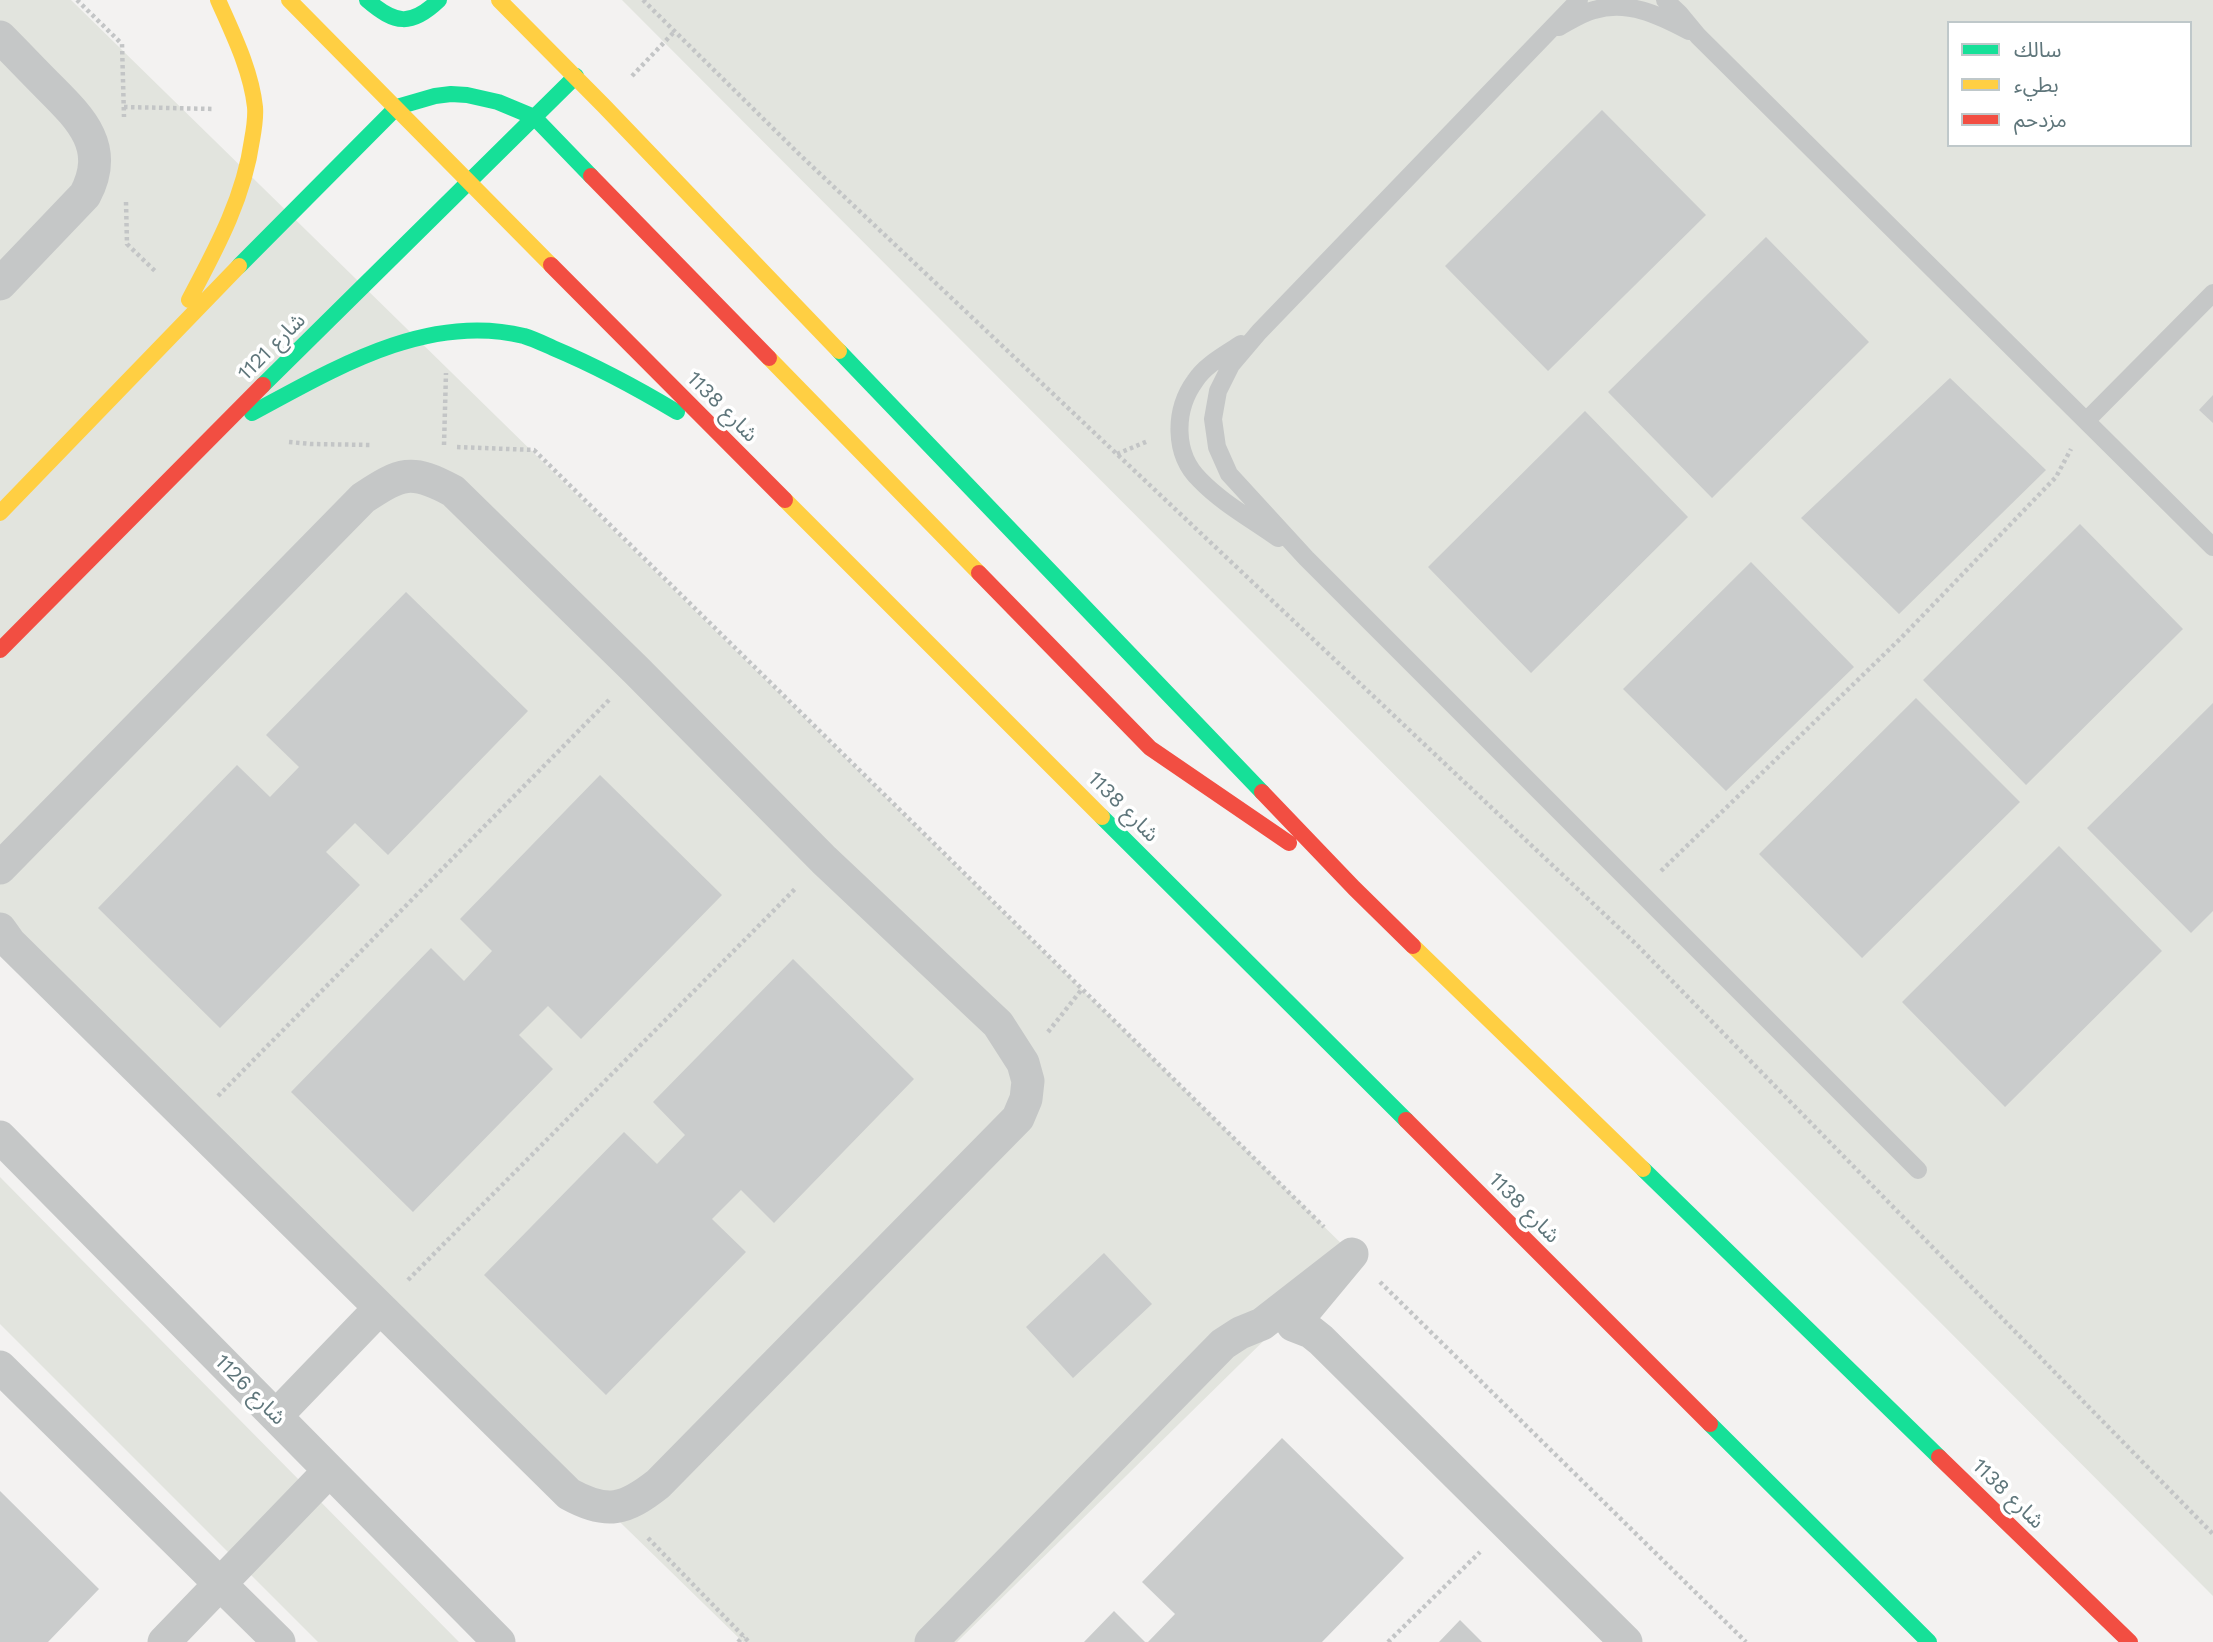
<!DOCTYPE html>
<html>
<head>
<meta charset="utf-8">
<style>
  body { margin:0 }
  #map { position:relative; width:2213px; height:1642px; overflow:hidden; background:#f3f2f1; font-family:"Work Sans","Noto Sans Arabic",sans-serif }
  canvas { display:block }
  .legend { position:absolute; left:1947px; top:21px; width:245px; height:126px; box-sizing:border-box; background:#fff; border:2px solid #bfc8ca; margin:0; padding:9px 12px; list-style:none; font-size:21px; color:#5f767b }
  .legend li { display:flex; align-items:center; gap:14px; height:35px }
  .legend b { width:35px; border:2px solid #bfc8ca }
</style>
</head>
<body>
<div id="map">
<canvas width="2213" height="1642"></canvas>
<ul class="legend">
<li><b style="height:9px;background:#16e098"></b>سالك</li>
<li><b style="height:9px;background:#ffcf43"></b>بطيء</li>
<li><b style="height:9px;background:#f24e42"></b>مزدحم</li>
</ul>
</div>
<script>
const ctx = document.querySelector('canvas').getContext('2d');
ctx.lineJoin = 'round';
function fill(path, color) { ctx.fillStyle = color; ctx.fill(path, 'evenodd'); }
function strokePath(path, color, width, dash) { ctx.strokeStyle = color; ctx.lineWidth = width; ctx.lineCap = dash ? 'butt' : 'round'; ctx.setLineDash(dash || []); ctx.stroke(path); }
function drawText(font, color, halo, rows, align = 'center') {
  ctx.font = font + ' "Work Sans","Noto Sans Arabic",sans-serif'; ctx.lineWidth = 7; ctx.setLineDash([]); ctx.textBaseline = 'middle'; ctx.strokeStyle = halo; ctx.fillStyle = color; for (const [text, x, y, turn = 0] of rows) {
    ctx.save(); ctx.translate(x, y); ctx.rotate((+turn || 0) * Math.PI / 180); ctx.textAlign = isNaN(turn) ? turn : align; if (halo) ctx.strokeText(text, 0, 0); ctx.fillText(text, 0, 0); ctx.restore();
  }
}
fill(new Path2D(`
  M0,0H71L1352,1254L957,1642H743L0,918Z
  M622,0H2213V1596ZM1949,23H2190V145H1949Z
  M0,1177L459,1642H318L0,1324Z`), '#e2e4de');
fill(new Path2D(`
  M1602,110L1706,215L1548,371L1445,266Z
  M1766,237L1869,342L1712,498L1608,392Z
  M1950,378L2046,470L1899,614L1801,518Z
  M2213,395V423L2199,410Z
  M1585,411L1688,517L1531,673L1428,567Z
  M2080,524L2183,629L2026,785L1923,680Z
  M1751,562L1854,667L1726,791L1623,689Z
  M406,592L528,711L388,855L355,823L326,852L360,885L220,1028L98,908L237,765L270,797L299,767L266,735Z
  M1916,698L2020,802L1862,958L1759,854Z
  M2213,703V911L2191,933L2087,828Z
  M600,775L722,895L581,1039L548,1006L519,1035L553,1069L413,1212L291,1092L431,948L464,981L492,951L460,919Z
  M2059,846L2162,951L2005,1107L1902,1002Z
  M793,959L914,1079L774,1223L741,1190L712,1219L746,1252L606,1395L484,1275L624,1132L657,1164L685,1135L653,1102Z
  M1104,1253L1152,1304L1073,1378L1026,1327Z
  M1282,1438L1404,1558L1322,1642H1148L1175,1614L1142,1582Z
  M0,1491L99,1589L48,1642H0Z
  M1114,1611L1145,1642H1084Z
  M1460,1620L1482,1642H1439Z`), '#cacccc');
strokePath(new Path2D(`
  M77,0L122,44L124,117
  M643,0L799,154L1637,945L2213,1534
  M632,76L675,31
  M124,107L214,109
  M126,202L127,244L156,272
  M289,442L311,444L371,445
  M444,445L446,373
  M457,447L534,450L1324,1227
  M1117,454L1148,441
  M1661,871L1902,637L2056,477L2071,449
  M1048,1032L1082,989
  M218,1096L610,699
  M408,1280L796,888
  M1380,1282L1746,1642
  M648,1538L749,1642
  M738,1642L744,1636
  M1388,1642L1480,1552`), '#c3c5c6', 4.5, [3.5, 3.5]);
strokePath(new Path2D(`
  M1579,0L1259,332L1231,365L1218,391L1213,419L1217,447L1229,474L1306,558L1918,1170
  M1665,0L1679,13L1698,36L2213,547
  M1559,27C1570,21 1582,13 1594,10C1628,0 1659,15 1689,31
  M1241,344C1226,354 1205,365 1195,381C1174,410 1173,454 1200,480C1222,503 1253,520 1278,538
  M2086,421L2213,293`), '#c5c7c7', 18);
strokePath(new Path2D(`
  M0,37C17,54 33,71 50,88C82,120 110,148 85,195L0,284
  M0,868L363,498C401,473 411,468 453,491L637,671L824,860L998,1024L1023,1063L1028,1081L1026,1099L1018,1118L658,1484C625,1510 607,1515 569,1494L10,943L0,929
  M0,1137L499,1642
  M0,1367L279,1642
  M276,1416L380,1308
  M164,1642L329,1471
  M931,1642L1223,1344L1240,1333L1262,1324L1352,1254L1293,1325L1311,1332L1321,1340L1626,1642`), '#c5c7c7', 33);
strokePath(new Path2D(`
  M367,0C395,24 411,27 439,0
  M239,266L397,107L435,96L451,94L467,95L498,102L534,117L591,176
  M839,351L1262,792
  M263,385L576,76
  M252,413C334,369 427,312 524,336C534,339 544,344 553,348C596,366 637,388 677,412
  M1102,817L1406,1120
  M1643,1169L1939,1457
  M1710,1424L1929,1642`), '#16e098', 16);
strokePath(new Path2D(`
  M289,0L551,265
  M499,0L604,106L839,351
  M189,300C216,249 244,198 252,140C254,129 256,118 255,107C251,70 233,34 218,0
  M769,358L979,573
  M785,500L1102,817
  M0,513L239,266
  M1413,946L1643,1169`), '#ffcf43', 16);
strokePath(new Path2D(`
  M591,176L769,358
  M551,265L785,500
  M979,573L1150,748L1289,843
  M0,650L263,385
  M1262,792L1354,888L1413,946
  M1406,1120L1710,1424
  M1939,1457L2130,1642`), '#f24e42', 16);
drawText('21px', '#5f767b', '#fff', [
  ["شارع 1121",272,347,-45],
  ["شارع 1138",722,407,45],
  ["شارع 1138",1123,807,45],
  ["شارع 1138",1524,1208,45],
  ["شارع 1126",250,1390,45],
  ["شارع 1138",2008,1494,44]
]);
</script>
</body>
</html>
